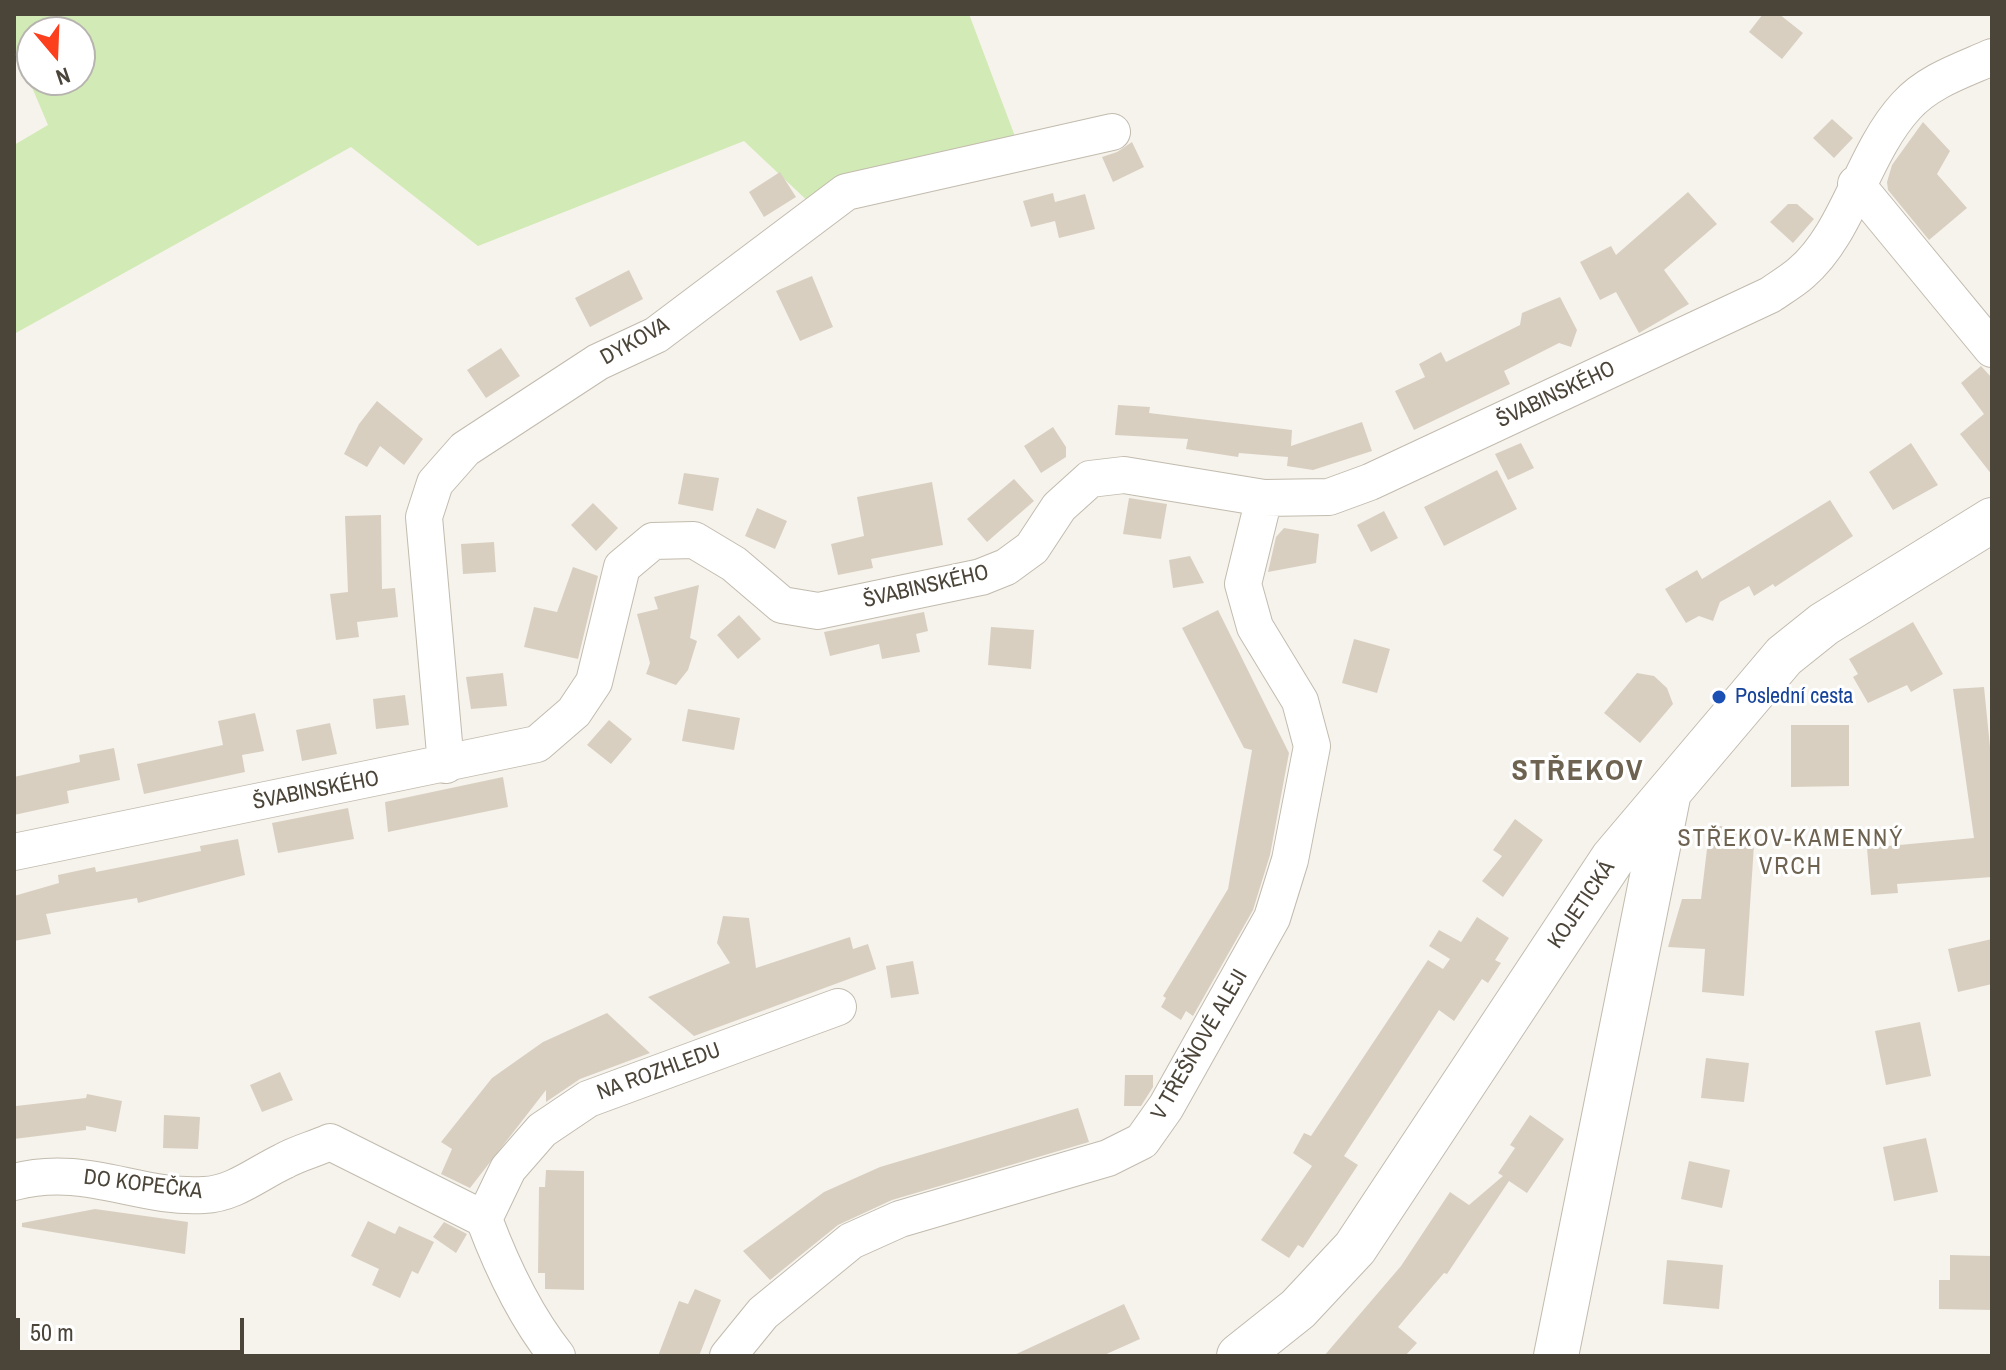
<!DOCTYPE html>
<html>
<head>
<meta charset="utf-8">
<style>
  body { margin:0 }
  #map { position:relative; width:2006px; height:1370px; overflow:hidden; background:#f6f3ec; font-family:"Archivo Narrow",sans-serif }
  canvas { display:block }
  .frame { position:absolute; inset:0; border:16px solid #4b4439; pointer-events:none }
  .north { position:absolute; left:16px; top:16px; width:80px; height:80px; box-sizing:border-box; background:#fff; border:2px solid #b7b4b0; border-radius:50%; rotate:161deg; font-size:22px; font-weight:700; line-height:32px; text-align:center; color:#4b4439 }
  .north::after { content:''; display:block; margin:auto; width:28px; height:36px; background:#fc3f1d; clip-path:polygon(50% 0,100% 100%,50% 72%,0 100%) }
  .scale { position:absolute; left:16px; top:1318px; width:228px; height:36px; box-sizing:border-box; border:4px solid #4b4439; border-top:0; padding-left:10px; font-size:24px; line-height:28px; white-space:nowrap; color:#4b4439; -webkit-text-stroke:6px #fff; paint-order:stroke }
</style>
</head>
<body>
<div id="map">
<canvas width="2006" height="1370"></canvas>
<div class="frame"></div>
<div class="north">N</div>
<div class="scale">50 m</div>
</div>
<script>
const ctx = document.querySelector('canvas').getContext('2d');
ctx.lineJoin = 'round';
function fill(path, color) { ctx.fillStyle = color; ctx.fill(path, 'evenodd'); }
function strokePath(path, color, width, dash) { ctx.strokeStyle = color; ctx.lineWidth = width; ctx.lineCap = dash ? 'butt' : 'round'; ctx.setLineDash(dash || []); ctx.stroke(path); }
function drawText(font, color, halo, rows, align = 'center') {
  ctx.font = font + ' "Archivo Narrow",sans-serif'; ctx.lineWidth = 6; ctx.setLineDash([]); ctx.textBaseline = 'middle'; ctx.strokeStyle = halo; ctx.fillStyle = color; for (const [text, x, y, turn = 0] of rows) {
    ctx.save(); ctx.translate(x, y); ctx.rotate((+turn || 0) * Math.PI / 180); ctx.textAlign = isNaN(turn) ? turn : align; if (halo) ctx.strokeText(text, 0, 0); ctx.fillText(text, 0, 0); ctx.restore();
  }
}
fill(new Path2D(`
  M14,14H969L1022,155L813,206L744,141L478,246L351,147L14,334V145L48,125L14,45ZM32,32H80V80H32Z`), '#d2eab5');
fill(new Path2D(`
  M1763,14H1779L1803,33L1782,59L1749,32Z
  M1832,119L1853,138L1834,158L1813,138Z
  M1923,122L1950,151L1937,174L1967,208L1929,240L1888,190L1887,182L1892,165Z
  M1132,142L1144,167L1113,182L1102,157L1117,152Z
  M780,172L796,197L764,217L749,192Z
  M1688,192L1717,224L1664,270L1689,304L1639,333L1616,292L1600,300L1580,262L1611,246L1616,255Z
  M1053,193L1055,202L1085,194L1095,229L1059,238L1055,221L1031,227L1023,201Z
  M1788,204H1797L1814,219L1793,243L1770,222Z
  M629,270L643,299L590,327L575,298Z
  M812,276L833,327L800,341L776,291Z
  M1560,297L1577,330L1571,347L1559,343L1504,371L1510,384L1414,430L1395,391L1425,377L1419,364L1441,352L1446,362L1520,325L1522,313Z
  M501,348L520,376L486,398L467,370Z
  M1981,366L1992,378V475L1960,434L1984,414L1961,383Z
  M377,401L423,439L404,465L380,446L367,467L344,454L359,424Z
  M1118,405L1150,407L1149,413L1292,430L1291,446L1362,422L1372,451L1313,470L1287,466L1288,457L1239,453L1238,457L1186,449L1188,439L1115,435Z
  M1053,427L1066,447V457L1041,473L1024,446Z
  M1521,443L1534,468L1508,480L1495,454Z
  M1911,443L1938,485L1893,510L1869,472Z
  M1497,470L1517,509L1444,546L1424,507Z
  M684,473L719,478L713,511L678,504Z
  M1014,479L1034,501L987,542L967,519Z
  M932,482L943,545L871,559L873,568L838,575L831,544L864,536L857,497Z
  M1129,498L1167,504L1161,539L1123,534Z
  M1830,500L1853,536L1775,587L1773,584L1754,596L1749,586L1720,602L1713,621L1699,616L1686,623L1665,589L1697,570L1702,579Z
  M593,503L618,528L596,551L571,525Z
  M757,508L787,521L775,549L745,536Z
  M1384,511L1398,538L1371,552L1357,525Z
  M381,515L382,589L395,588L398,617L357,622L359,637L336,640L330,594L348,592L345,516Z
  M1284,528L1319,534L1316,563L1268,572L1276,537Z
  M494,542L496,572L463,574L461,544Z
  M1190,556L1204,583L1173,588L1169,560Z
  M573,567L598,576L578,659L524,647L534,607L557,612Z
  M699,585L690,638L697,641L688,670L676,685L646,674L650,663L637,614L658,609L654,597Z
  M1218,610L1289,753L1270,855L1253,910L1193,1016L1186,1011L1181,1020L1161,1007L1166,998L1163,996L1228,889L1252,750L1244,748L1182,628Z
  M924,612L928,631L916,634L920,652L882,659L879,644L830,656L824,632Z
  M739,615L761,639L738,659L717,635Z
  M1913,622L1943,674L1911,692L1907,685L1868,703L1853,677L1858,674L1849,659Z
  M991,627L1034,630L1031,669L988,665Z
  M1354,639L1390,649L1377,693L1342,683Z
  M503,673L507,706L471,709L466,677Z
  M1637,673L1654,676L1667,688L1673,704L1640,743L1604,713Z
  M1984,687L1992,767V877L1897,884L1898,893L1871,895L1867,848L1974,838L1953,689Z
  M405,695L409,725L376,729L373,699Z
  M688,709L740,718L734,750L682,741Z
  M255,713L264,751L242,755L245,772L144,794L137,764L223,745L218,721Z
  M609,720L632,739L611,764L587,745Z
  M330,723L337,754L302,761L296,730Z
  M1791,725H1849V786L1791,787Z
  M114,748L120,780L67,791L69,803L14,815V777L80,762L79,755Z
  M503,777L508,807L388,832L385,802Z
  M348,808L354,839L278,853L272,823Z
  M1515,819L1543,840L1503,897L1482,881L1502,856L1493,850Z
  M1710,824L1751,832L1749,844L1754,845L1744,996L1702,992L1705,949L1668,947L1682,899H1701Z
  M238,839L245,875L138,903L137,898L46,914L51,934L14,941V896L59,883L58,875L95,867L96,872L201,851L200,846Z
  M723,916L749,918L756,968L850,937L853,949L868,944L876,969L694,1036L648,997L730,963L717,943Z
  M1477,917L1509,938L1495,960L1501,963L1488,983L1482,979L1454,1021L1439,1010L1344,1156L1358,1165L1303,1248L1298,1245L1289,1258L1261,1240L1312,1166L1293,1153L1304,1133L1311,1136L1428,960L1443,969L1450,959L1429,946L1439,930L1461,942Z
  M1992,939V984L1958,992L1948,949Z
  M913,961L919,994L891,998L886,966Z
  M607,1013L650,1053L580,1079L546,1102V1090L470,1188L441,1174L452,1149L441,1142L492,1078L543,1042Z
  M1920,1022L1931,1076L1886,1085L1875,1031Z
  M1706,1058L1749,1063L1744,1102L1701,1098Z
  M280,1072L293,1100L262,1112L250,1085Z
  M1125,1075H1153V1087L1141,1106H1124Z
  M87,1094L122,1101L116,1132L86,1126V1130L14,1139L16,1106L86,1098Z
  M1078,1108L1089,1142L892,1200L838,1225L770,1280L743,1251L824,1192L880,1167Z
  M164,1115L200,1117L198,1149L163,1148Z
  M1530,1115L1564,1139L1527,1193L1509,1181L1447,1274L1444,1273L1398,1327L1417,1343L1405,1356H1324L1401,1266L1450,1192L1469,1205L1503,1176L1498,1173L1515,1148L1510,1145Z
  M1926,1138L1938,1192L1894,1201L1883,1147Z
  M1689,1161L1730,1170L1722,1208L1681,1199Z
  M546,1170L584,1171V1290L545,1289V1273H538L539,1187H545Z
  M95,1209L188,1222L185,1254L22,1227V1223Z
  M368,1221L395,1234L399,1226L434,1242L418,1274L412,1271L400,1298L372,1285L379,1269L351,1256Z
  M444,1222L467,1234L456,1253L433,1237Z
  M1950,1255L1992,1256V1310L1939,1309V1280H1950Z
  M1667,1260L1723,1265L1719,1309L1663,1304Z
  M695,1289L721,1300L699,1356H658L679,1301L688,1304Z
  M1124,1304L1140,1339L1102,1356H1012Z`), '#d8cfc1');
const minor = new Path2D(`
  M1856,184L1992,349
  M446,765L424,517L435,483L465,449L598,362L656,335L846,192L1112,132
  M14,852L537,744L574,712L594,682L622,567L653,541L694,540L734,564L782,605L818,611L981,577L1006,567L1032,548L1059,507L1090,479L1124,475L1264,498L1329,497L1370,482L1770,295C1780,288 1792,281 1801,273C1849,232 1862,154 1906,106C1928,81 1963,70 1992,57
  M14,1182C85,1163 138,1199 204,1195C234,1194 258,1173 284,1161C298,1153 315,1149 330,1142L484,1219
  M484,1219L508,1169L542,1130L588,1099L838,1007
  M484,1219C502,1267 525,1316 557,1356
  M728,1356L763,1313L851,1241L900,1219L1108,1158L1142,1141L1166,1107L1272,918L1290,860L1312,746L1300,701L1255,627L1243,584L1264,498`);
const tertiary = new Path2D(`
  M1239,1356L1298,1309L1355,1248L1613,858L1784,656L1824,624L1992,520
  M1556,1356L1668,797`);
strokePath(minor, '#c2bbae', 38);
strokePath(tertiary, '#c2bbae', 46);
strokePath(minor, '#fff', 36);
strokePath(tertiary, '#fff', 44);
for (const [x, y, r, color] of [
  [1719,697,8,"#1a4fb4"]
]) { const dot = new Path2D(); dot.arc(x, y, r, 0, 2 * Math.PI); ctx.fillStyle = color; ctx.fill(dot); strokePath(dot, '#fff', 3); }
drawText('22px', '#4b4439', '#fff', [
  ["DYKOVA",635,342,-29],
  ["ŠVABINSKÉHO",1556,395,-25],
  ["ŠVABINSKÉHO",926,587,-13],
  ["ŠVABINSKÉHO",316,791,-11],
  ["KOJETICKÁ",1582,905,-56],
  ["V TŘEŠŇOVÉ ALEJI",1200,1045,-60],
  ["NA ROZHLEDU",659,1072,-20],
  ["DO KOPEČKA",143,1185,7]
]);
drawText('22px', '#164399', '#fff', [
  ["Poslední cesta",1735,697]
], 'left');
ctx.letterSpacing = '2px';
drawText('24px', '#6e6250', '#fff', [
  ["STŘEKOV-KAMENNÝ",1791,840],
  ["VRCH",1791,868]
]);
ctx.letterSpacing = '0px';
ctx.letterSpacing = '2px';
drawText('bold 30px', '#6e6250', '#fff', [
  ["STŘEKOV",1578,772]
]);
ctx.letterSpacing = '0px';
</script>
</body>
</html>
